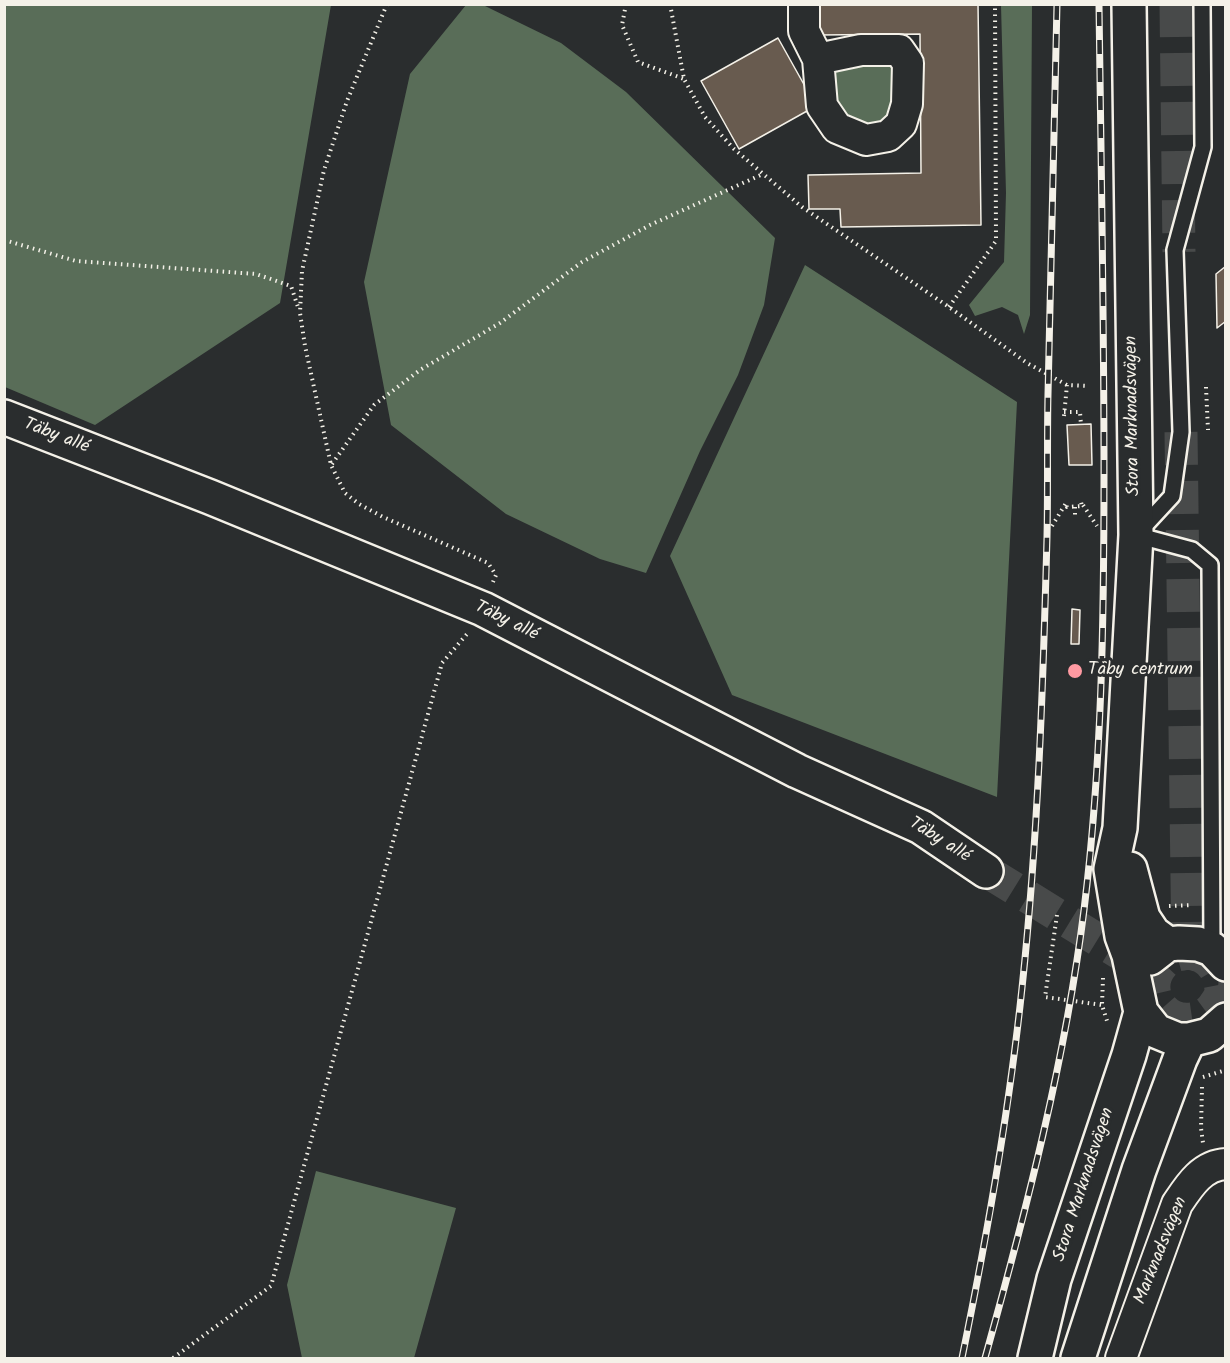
<!DOCTYPE html>
<html>
<head>
<meta charset="utf-8">
<style>
  body { margin:0 }
  #map { position:relative; width:1230px; height:1363px; overflow:hidden; background:#2a2d2e; font-family:Kalam,sans-serif }
  canvas { display:block }
  .frame { position:absolute; inset:0; border:6px solid #f4f1e8; pointer-events:none }
</style>
</head>
<body>
<div id="map">
<canvas width="1230" height="1363"></canvas>
<div class="frame"></div>
</div>
<script>
const ctx = document.querySelector('canvas').getContext('2d');
ctx.lineJoin = 'round';
function fill(path, color) { ctx.fillStyle = color; ctx.fill(path, 'evenodd'); }
function strokePath(path, color, width, dash) { ctx.strokeStyle = color; ctx.lineWidth = width; ctx.lineCap = dash ? 'butt' : 'round'; ctx.setLineDash(dash || []); ctx.stroke(path); }
function drawText(font, color, halo, rows, align = 'center') {
  ctx.font = font + ' Kalam,sans-serif'; ctx.lineWidth = 6; ctx.setLineDash([]); ctx.textBaseline = 'middle'; ctx.strokeStyle = halo; ctx.fillStyle = color; for (const [text, x, y, turn = 0] of rows) {
    ctx.save(); ctx.translate(x, y); ctx.rotate((+turn || 0) * Math.PI / 180); ctx.textAlign = isNaN(turn) ? turn : align; if (halo) ctx.strokeText(text, 0, 0); ctx.fillText(text, 0, 0); ctx.restore();
  }
}
fill(new Path2D(`
  M4,5H331L280,303L95,425L5,387Z
  M466,5H483L561,43L626,92L775,238L764,305L738,375L700,451L646,573L600,559L506,514L391,425L364,282L410,74Z
  M1001,5H1032L1030,315L1024,334L1018,315L1002,307L975,316L969,305L1004,262L1006,193Z
  M894,62L899,69L888,125L864,130L842,120L831,103L827,64Z
  M805,265L1017,402L997,797L732,695L670,556Z
  M316,1171L456,1208L414,1358H302L287,1285Z`), '#596d58');
const building = new Path2D(`
  M819,4H978L981,225L841,227L840,209H809L808,175L921,173L920,34L819,35Z
  M778,38L816,106L739,149L701,81Z
  M1226,266V321L1217,328L1216,274Z
  M1091,424L1092,465H1069L1067,425Z
  M1072,609L1080,610L1079,644H1071Z`);
fill(building, '#685b4f');
strokePath(building, '#f4f1e8', 1.5);
strokePath(new Path2D(`
  M1219,979L1226,980`), '#484a4a', 30, [30, 15]);
strokePath(new Path2D(`
  M1176,4L1179,252
  M1181,432L1188,953
  M986,871L1147,970
  M1188,953C1192,954 1198,955 1202,957C1208,960 1215,967 1217,973C1219,979 1221,985 1221,991C1221,995 1218,1000 1215,1004C1202,1025 1170,1024 1158,1002C1149,987 1156,967 1170,958C1175,955 1182,954 1188,953Z`), '#484a4a', 33, [33, 16]);
const service = new Path2D(`
  M1202,4L1203,147L1175,250L1181,432L1172,496L1136,535L1192,550L1210,565L1212,949`);
const minor = new Path2D(`
  M804,4V31L818,59L822,106L837,128L866,140L888,136L901,124L907,104L908,63L899,50H861L818,59
  M1121,1358L1177,1204C1189,1186 1202,1165 1226,1164`);
const tertiary = new Path2D(`
  M1129,4L1136,535L1120,828L1111,869L1122,936L1129,955L1141,1012L1156,1031L1178,1040H1189L1209,1035L1226,1020
  M4,417L210,497L483,609L797,771L921,827L986,871
  M1130,869L1143,918L1153,933L1168,944
  M1150,958L1168,944L1179,943L1198,944L1212,949L1226,964
  M1035,1358L1054,1279L1129,1055L1141,1012
  M1078,1358L1139,1170L1180,1059L1189,1040`);
strokePath(service, '#f4f1e8', 20);
strokePath(minor, '#f4f1e8', 34);
strokePath(tertiary, '#f4f1e8', 38);
strokePath(new Path2D(`
  M387,4L347,101L324,170L302,271L300,313L305,346L331,465L345,493L359,504L383,517L488,563L496,575L493,582
  M626,4L622,25L638,62L684,79
  M670,4L684,79L705,117L734,149L802,207L949,307L1027,363L1067,385L1089,386
  M4,240L76,261L256,274L291,286L299,310
  M949,307L996,241L995,4
  M1206,387L1208,430
  M1064,412H1080L1081,425
  M1064,416L1067,385
  M332,464L374,405L420,370L500,323L582,262L650,225L763,174
  M1075,507V517
  M1052,526L1066,503L1067,507L1082,506L1081,502L1097,526
  M1169,906L1192,905
  M1057,915L1045,997L1102,1005
  M1103,978L1102,1005L1108,1024
  M1203,1077L1226,1070
  M1202,1087L1201,1128L1203,1143
  M173,1358L271,1286L442,663L467,634`), '#f4f1e8', 4, [1.5, 4.5]);
strokePath(service, '#2a2d2e', 15);
strokePath(minor, '#2a2d2e', 30);
strokePath(tertiary, '#2a2d2e', 33);
const rail = new Path2D(`
  M962,1358C987,1236 1009,1112 1022,988C1038,838 1043,688 1047,537C1048,490 1047,442 1048,394C1051,264 1054,134 1057,4
  M985,1358C1026,1211 1065,1062 1084,910C1102,764 1104,618 1104,471C1104,316 1101,160 1099,4`);
strokePath(rail, '#f4f1e8', 7);
strokePath(rail, '#2a2d2e', 4.5, [14]);
for (const [x, y, r, color] of [
  [1075,671,8,"#ff9aa2"]
]) { const dot = new Path2D(); dot.arc(x, y, r, 0, 2 * Math.PI); ctx.fillStyle = color; ctx.fill(dot); strokePath(dot, '#2a2d2e', 2); }
drawText('18px', '#f4f1e8', '#2a2d2e', [
  ["Stora Marknadsvägen",1134,416,-91],
  ["Täby allé",56,437,21],
  ["Täby allé",506,622,26],
  ["Täby allé",939,841,32],
  ["Stora Marknadsvägen",1085,1185,-72],
  ["Marknadsvägen",1162,1251,-68]
]);
drawText('18px', '#f4f1e8', '#2a2d2e', [
  ["Täby centrum",1088,671]
], 'left');
</script>
</body>
</html>
